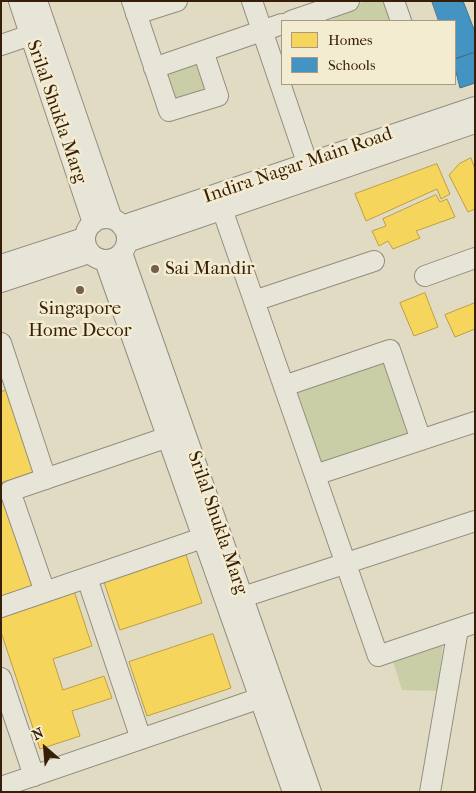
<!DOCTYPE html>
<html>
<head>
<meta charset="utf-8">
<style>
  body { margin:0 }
  #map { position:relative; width:476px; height:793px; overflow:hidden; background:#e1dbc4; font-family:"IM FELL French Canon",serif }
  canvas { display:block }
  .frame { position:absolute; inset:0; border:2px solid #371e08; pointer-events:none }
  .legend { position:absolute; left:281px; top:20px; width:175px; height:65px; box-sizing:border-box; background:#f4ecd0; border:1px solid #a89a80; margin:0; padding:6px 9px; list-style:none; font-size:15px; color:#371e08 }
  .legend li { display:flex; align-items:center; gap:10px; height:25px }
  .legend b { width:25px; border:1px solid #a89a80 }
  .north { position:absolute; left:20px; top:723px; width:50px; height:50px; -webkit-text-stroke:4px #f4ecd0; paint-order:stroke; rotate:333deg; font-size:14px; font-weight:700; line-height:20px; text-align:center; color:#371e08 }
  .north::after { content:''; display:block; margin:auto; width:18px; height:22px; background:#371e08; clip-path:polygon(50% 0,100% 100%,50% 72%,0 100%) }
</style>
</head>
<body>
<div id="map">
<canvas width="476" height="793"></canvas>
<div class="frame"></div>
<ul class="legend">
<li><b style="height:14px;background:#f6d55c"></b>Homes</li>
<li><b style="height:14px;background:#4393c3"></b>Schools</li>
</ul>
<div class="north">N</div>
</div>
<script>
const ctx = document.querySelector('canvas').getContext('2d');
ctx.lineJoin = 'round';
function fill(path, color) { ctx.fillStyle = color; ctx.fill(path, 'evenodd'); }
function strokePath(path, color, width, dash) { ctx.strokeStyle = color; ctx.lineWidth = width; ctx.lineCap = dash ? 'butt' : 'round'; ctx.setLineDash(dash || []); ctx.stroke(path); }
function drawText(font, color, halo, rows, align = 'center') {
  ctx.font = font + ' "IM FELL French Canon",serif'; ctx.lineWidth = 5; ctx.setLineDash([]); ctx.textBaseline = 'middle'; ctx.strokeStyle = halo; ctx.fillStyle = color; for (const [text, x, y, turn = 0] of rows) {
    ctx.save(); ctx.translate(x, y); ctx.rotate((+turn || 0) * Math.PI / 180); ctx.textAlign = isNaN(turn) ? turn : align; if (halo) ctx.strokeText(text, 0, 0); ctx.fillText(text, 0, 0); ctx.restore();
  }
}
fill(new Path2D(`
  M366,1H393L399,21H334L332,13Z
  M200,58L211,93L174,105L163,71Z
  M384,360L408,435L320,464L296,389Z
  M443,641L438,691L402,690L392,658Z`), '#cacea7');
const homes = new Path2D(`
  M471,158L475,169V209L468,212L449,175L459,164Z
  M437,164L450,194L441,199L437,189L366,221L355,194Z
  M436,195L440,202L447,199L455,217L416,231L420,238L393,249L388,241L379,246L372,231L386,226L383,219Z
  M425,293L438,327L414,336L400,303Z
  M475,303V329L455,337L445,315Z
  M8,390L36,471L1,483V392Z
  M1,489L35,586L1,598Z
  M186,555L202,603L120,630L104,582Z
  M74,591L92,646L53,659L63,690L104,676L112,698L72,711L80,736L40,749L1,632V615Z
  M213,634L231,688L147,716L129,662Z`);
fill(homes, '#f6d55c');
strokePath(homes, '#bd9e43', 1);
const schools = new Path2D(`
  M432,1H463L475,32V52L455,59V21H439Z
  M475,53V83L460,88L455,68V59Z`);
fill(schools, '#4393c3');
strokePath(schools, '#3f708b', 1);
const minor = new Path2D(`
  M19,1L93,223
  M37,1L112,219
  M132,1L169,111L218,96L203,51
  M252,1L312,177
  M394,1L401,21
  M136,14L177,1
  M291,21L349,1
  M1,45L42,31
  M154,68L282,24
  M222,209L378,656L475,623
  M85 239a21 21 0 1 1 42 0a21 21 0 1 1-42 0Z
  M122,226L475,107
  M127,242L475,123
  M122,253L311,792
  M105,261L293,792
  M1,265L84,238
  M425,276L475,258
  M1,282L89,253
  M254,301L374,261
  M1,343L46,479
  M284,386L390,350L421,440
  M315,475L475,422
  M87,578L141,739
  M45,592L10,491L168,437
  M243,597L475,521
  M1,607L214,534
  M1,678L34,776
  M1,787L272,694
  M430,792L458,629`);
strokePath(minor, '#948d7e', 22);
strokePath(minor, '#e7e4d8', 20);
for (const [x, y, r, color] of [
  [155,269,5,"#72604a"],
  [80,290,5,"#72604a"]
]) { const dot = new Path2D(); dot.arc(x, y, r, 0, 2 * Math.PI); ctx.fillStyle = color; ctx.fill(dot); strokePath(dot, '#f4ecd0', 2); }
drawText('19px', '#371e08', '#f4ecd0', [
  ["Srilal Shukla Marg",56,112,71],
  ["Indira Nagar Main Road",298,166,-19],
  ["Srilal Shukla Marg",217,523,71]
]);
drawText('19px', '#371e08', '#f4ecd0', [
  ["Sai Mandir",165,269],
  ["Singapore",80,309,"center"],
  ["Home Decor",80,331,"center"]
], 'left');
</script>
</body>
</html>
